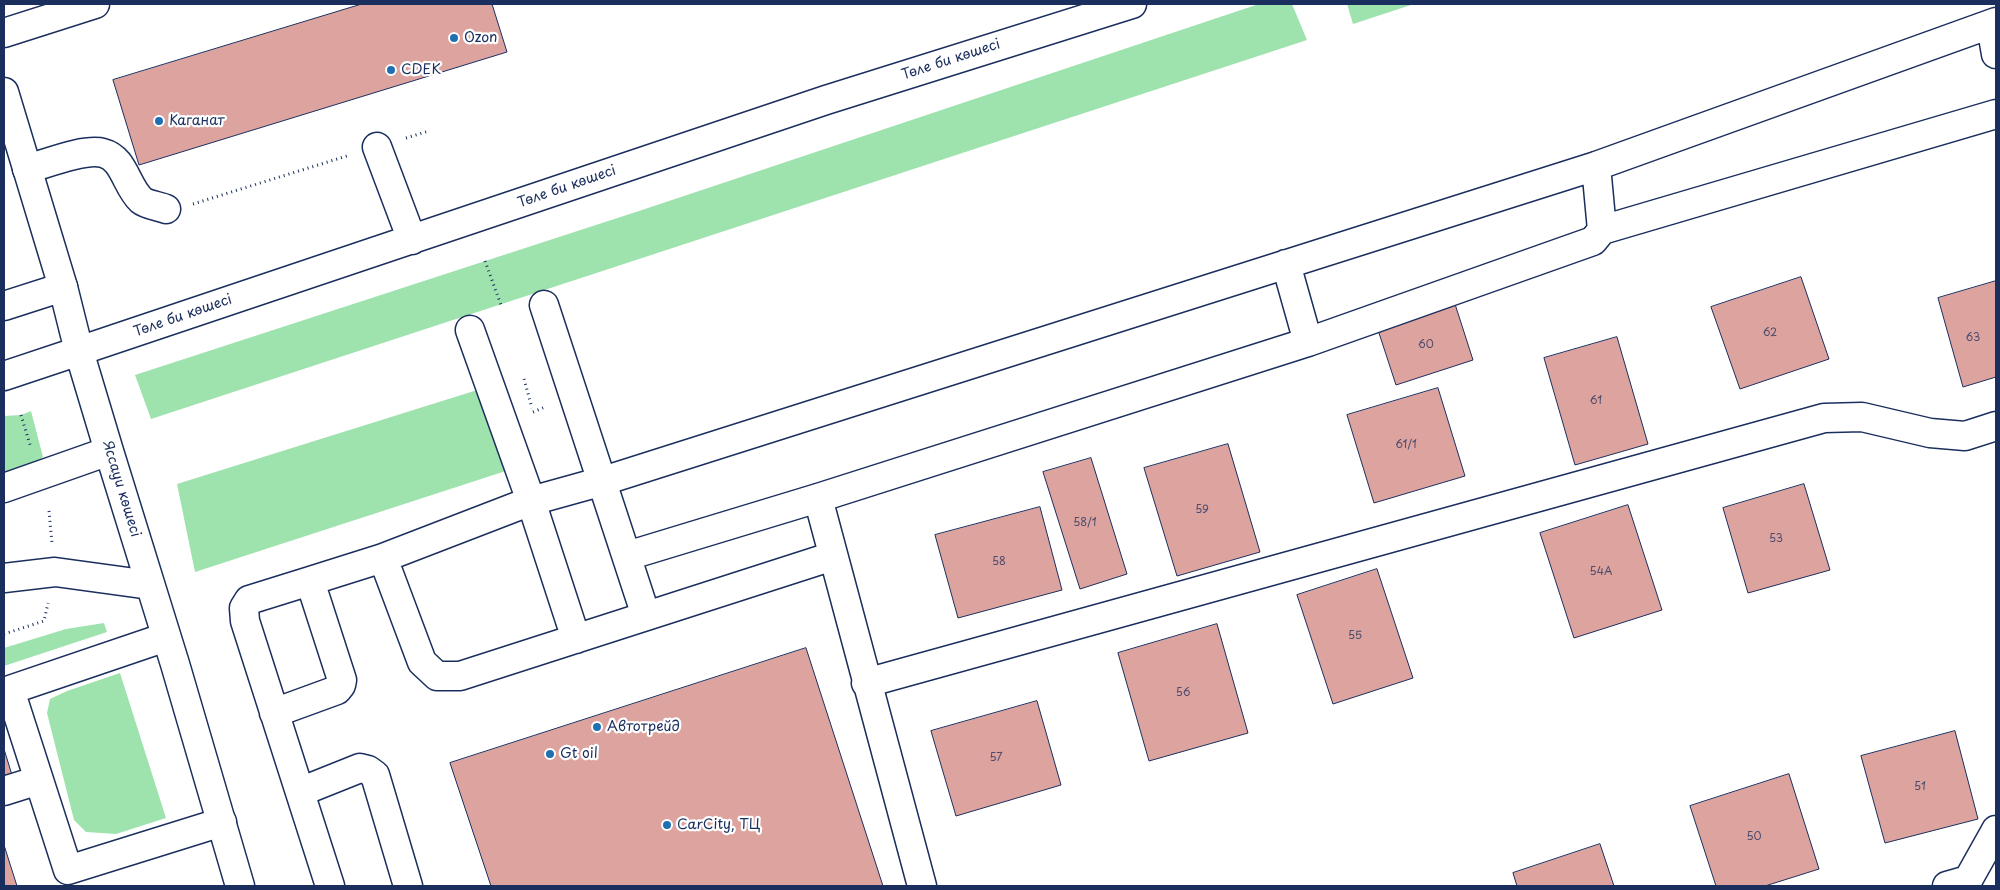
<!DOCTYPE html>
<html>
<head>
<meta charset="utf-8">
<style>
  body { margin:0 }
  #map { position:relative; width:2000px; height:890px; overflow:hidden; background:#fff; font-family:"Playpen Sans",sans-serif }
  canvas { display:block }
  .frame { position:absolute; inset:0; border:5px solid #1b2f5e; pointer-events:none }
</style>
</head>
<body>
<div id="map">
<canvas width="2000" height="890"></canvas>
<div class="frame"></div>
</div>
<script>
const ctx = document.querySelector('canvas').getContext('2d');
ctx.lineJoin = 'round';
function fill(path, color) { ctx.fillStyle = color; ctx.fill(path, 'evenodd'); }
function strokePath(path, color, width, dash) { ctx.strokeStyle = color; ctx.lineWidth = width; ctx.lineCap = dash ? 'butt' : 'round'; ctx.setLineDash(dash || []); ctx.stroke(path); }
function drawText(font, color, halo, rows, align = 'center') {
  ctx.font = font + ' "Playpen Sans",sans-serif'; ctx.lineWidth = 4.5; ctx.setLineDash([]); ctx.textBaseline = 'middle'; ctx.strokeStyle = halo; ctx.fillStyle = color; for (const [text, x, y, turn = 0] of rows) {
    ctx.save(); ctx.translate(x, y); ctx.rotate((+turn || 0) * Math.PI / 180); ctx.textAlign = isNaN(turn) ? turn : align; if (halo) ctx.strokeText(text, 0, 0); ctx.fillText(text, 0, 0); ctx.restore();
  }
}
fill(new Path2D(`
  M1259,4H1292L1307,40L151,419L135,375L642,210Z
  M1347,4H1414L1353,24Z
  M490,386L518,467L195,572L177,484Z
  M31,411L43,457L35,463L4,473V416L21,415Z
  M104,623L107,632L4,666V648L66,629Z
  M120,673L166,818L116,834L86,832L74,820L47,713L50,699L67,691Z`), '#9ee2ad');
const building = new Path2D(`
  M362,4H492L507,52L139,165L113,80Z
  M1801,277L1829,359L1740,389L1711,307Z
  M1996,281V377L1963,387L1938,298Z
  M1455,304L1473,360L1396,385L1378,330Z
  M1617,337L1648,444L1575,465L1544,358Z
  M1438,388L1465,476L1374,503L1347,415Z
  M1228,444L1260,552L1177,576L1144,468Z
  M1091,458L1127,574L1080,589L1043,472Z
  M1804,484L1830,570L1748,593L1723,508Z
  M1628,505L1662,610L1574,638L1540,533Z
  M1040,507L1062,590L958,618L935,535Z
  M1377,569L1413,678L1333,704L1297,595Z
  M1217,624L1248,733L1149,761L1118,653Z
  M806,648L883,886H491L450,763Z
  M1037,701L1061,785L956,816L931,731Z
  M1955,731L1978,819L1885,843L1861,756Z
  M4,749L12,775L4,778Z
  M1789,774L1819,869L1765,886H1716L1690,806Z
  M1600,844L1614,886H1517L1513,873Z
  M4,845L17,886H4Z`);
fill(building, '#dda39e');
strokePath(building, '#1b2f5e', 1);
const minor = new Path2D(`
  M1991,25L1996,54
  M4,33L95,4
  M377,147L412,240
  M1596,166L1602,230
  M27,169C46,164 84,148 103,153C124,158 126,186 141,200C147,205 159,206 166,209
  M1286,264L1308,342
  M544,305L646,616
  M4,306L63,287
  M470,330L531,501L603,481L1596,166L1996,22
  M79,351L826,100L1132,4
  M818,498L922,886
  M627,556L818,498L1308,342L1593,241L1602,230L1996,114
  M383,558L531,501L576,639
  M310,581L249,600L244,608L245,621L330,886
  M866,683L1824,418L1862,417L1930,433L1965,436L1996,426
  M10,690L39,780
  M4,692L166,637
  M274,713L337,690L341,685L342,680L310,581L383,558L422,662L437,676H460L833,556
  M4,791L39,780L68,870L222,822
  M300,792L360,768L368,770L375,775L408,886
  M1947,886L1968,880L1996,830`);
const major = new Path2D(`
  M4,92L63,287L79,351L109,451L175,664L240,886
  M4,376L79,351
  M4,488L109,451
  M4,578L55,572L150,585`);
strokePath(minor, '#1b2f5e', 31);
strokePath(major, '#1b2f5e', 31);
strokePath(new Path2D(`
  M406,138L429,131
  M193,204L350,155
  M485,261L501,305
  M524,379L532,408
  M533,412L545,407
  M21,415L31,448
  M49,511L52,543
  M4,634L44,621L48,603`), '#1b2f5e', 3, [1, 4]);
strokePath(minor, '#fff', 28);
strokePath(major, '#fff', 28);
for (const [x, y, r, color] of [
  [454,38,5,"#1f6fb2"],
  [391,70,5,"#1f6fb2"],
  [159,121,5,"#1f6fb2"],
  [597,727,5,"#1f6fb2"],
  [550,754,5,"#1f6fb2"],
  [667,825,5,"#1f6fb2"]
]) { const dot = new Path2D(); dot.arc(x, y, r, 0, 2 * Math.PI); ctx.fillStyle = color; ctx.fill(dot); strokePath(dot, '#fff', 2); }
drawText('11px', '#4c4c6e', null, [
  ["62",1770,333],
  ["63",1973,338],
  ["60",1426,345],
  ["61",1596,401],
  ["61/1",1406,445],
  ["59",1202,510],
  ["58/1",1085,523],
  ["53",1776,539],
  ["58",999,562],
  ["54А",1601,572],
  ["55",1355,636],
  ["56",1183,693],
  ["57",996,758],
  ["51",1920,787],
  ["50",1754,837]
]);
drawText('14px', '#1b2f5e', '#fff', [
  ["Ozon",464,38],
  ["CDEK",401,70],
  ["Каганат",169,121],
  ["Автотрейд",607,727],
  ["Gt oil",560,754],
  ["CarCity, ТЦ",677,825]
], 'left');
drawText('14px', '#1b2f5e', '#fff', [
  ["Төле би көшесі",951,60,-18],
  ["Төле би көшесі",567,187,-19],
  ["Төле би көшесі",183,316,-19],
  ["Яссауи көшесі",121,489,73]
]);
</script>
</body>
</html>
